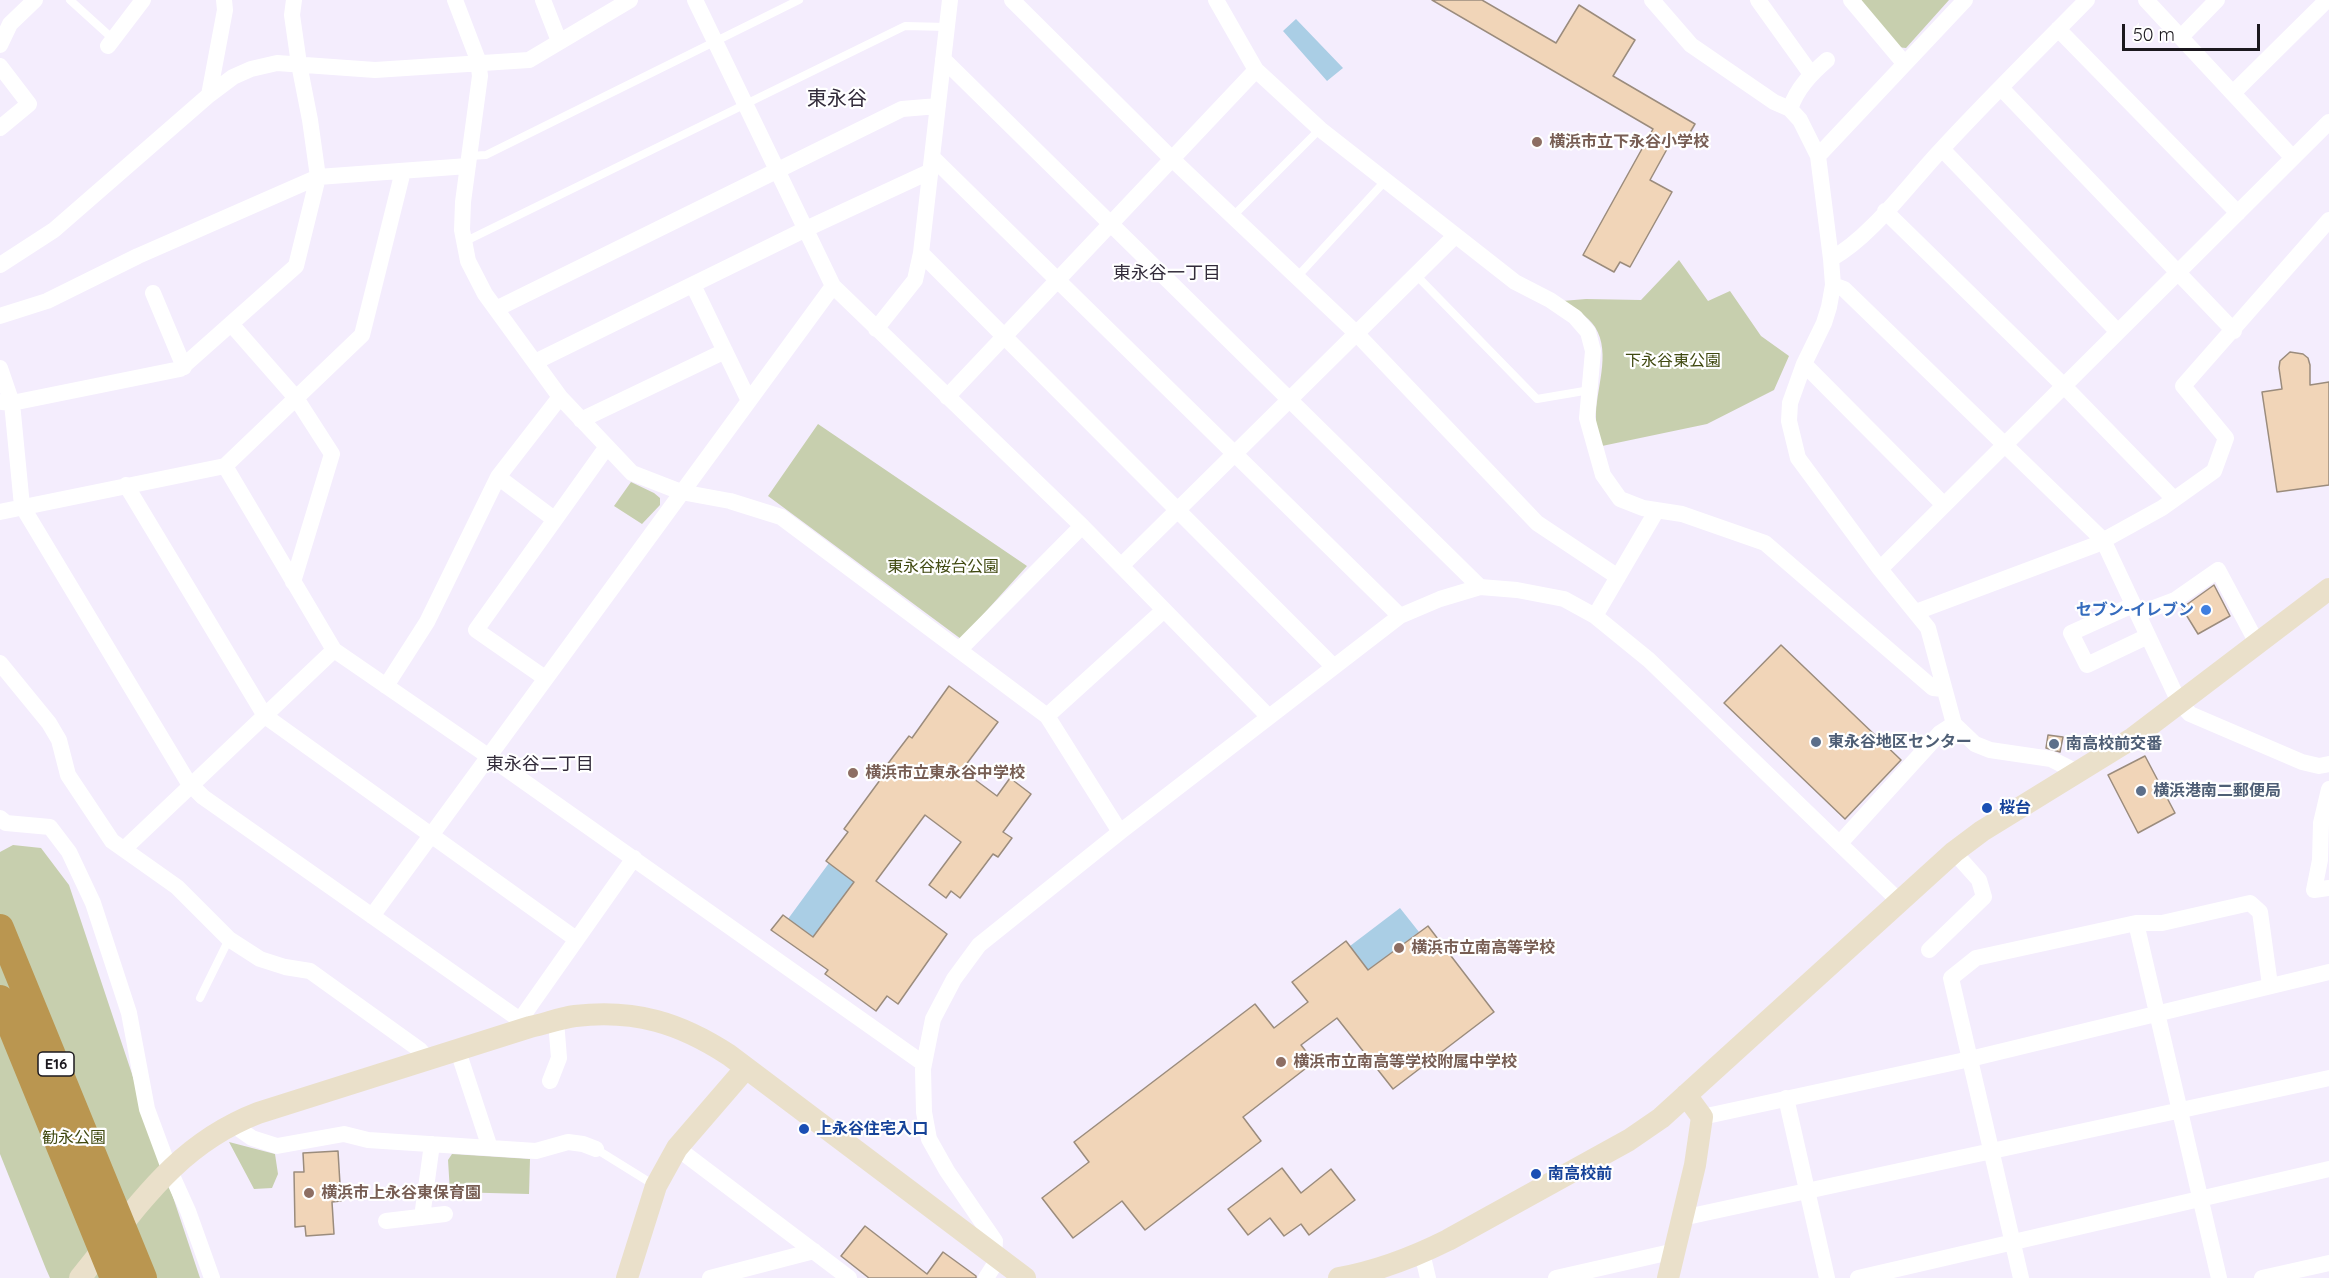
<!DOCTYPE html>
<html>
<head>
<meta charset="utf-8">
<style>
  body { margin:0 }
  #map { position:relative; width:2329px; height:1278px; overflow:hidden; background:#f4edfd; font-family:Quicksand,sans-serif }
  canvas { display:block }
  .scale { position:absolute; left:2122px; top:24px; width:138px; height:27px; box-sizing:border-box; border:3px solid #1b181e; border-top:0; padding-left:8px; font-size:18px; line-height:21px; white-space:nowrap; color:#1b181e; -webkit-text-stroke:4px #fff; paint-order:stroke }
</style>
</head>
<body>
<div id="map">
<canvas width="2329" height="1278"></canvas>
<div class="scale">50 m</div>
</div>
<script>
const ctx = document.querySelector('canvas').getContext('2d');
ctx.lineJoin = 'round';
function fill(path, color) { ctx.fillStyle = color; ctx.fill(path, 'evenodd'); }
function strokePath(path, color, width, dash) { ctx.strokeStyle = color; ctx.lineWidth = width; ctx.lineCap = dash ? 'butt' : 'round'; ctx.setLineDash(dash || []); ctx.stroke(path); }
function drawText(font, color, halo, rows, align = 'center') {
  ctx.font = font + ' Quicksand,"Noto Sans JP",sans-serif'; ctx.lineWidth = 4.5; ctx.setLineDash([]); ctx.textBaseline = 'middle'; ctx.strokeStyle = halo; ctx.fillStyle = color; for (const [text, x, y, turn = 0] of rows) {
    ctx.save(); ctx.translate(x, y); ctx.rotate((+turn || 0) * Math.PI / 180); ctx.textAlign = isNaN(turn) ? turn : align; if (halo) ctx.strokeText(text, 0, 0); ctx.fillText(text, 0, 0); ctx.restore();
  }
}
fill(new Path2D(`
  M1861,0H1949L1906,48L1896,47Z
  M1679,260L1708,301L1730,291L1761,336L1789,356L1774,390L1707,424L1602,446C1599,437 1596,429 1596,419C1595,390 1612,354 1595,327C1588,316 1573,308 1562,301L1586,299L1641,300Z
  M818,424L1027,566L961,639L768,496Z
  M631,482L654,493L660,498V505L642,524L614,506Z
  M13,845L41,848L69,885L200,1278H50L46,1269L0,1154V852Z
  M229,1142L275,1154L278,1174L272,1188L254,1189Z
  M452,1154L530,1159L529,1194L450,1192L448,1160Z`), '#c7cfae');
fill(new Path2D(`
  M1296,19L1343,68L1327,81L1283,31Z
  M829,863L854,882L813,937L788,919Z
  M1400,908L1419,932L1368,970L1350,946Z`), '#aacee5');
const building = new Path2D(`
  M1432,0H1482L1556,43L1579,5L1635,40L1613,76L1695,124L1682,146L1672,140L1650,180L1672,192L1630,267L1620,262L1614,272L1583,255L1653,129Z
  M2290,352L2303,354L2308,358L2310,365V385L2329,382V485L2277,492L2262,392L2282,389L2279,368L2280,361Z
  M2214,585L2230,616L2198,634L2182,608Z
  M1781,645L1901,760L1845,819L1724,703Z
  M949,686L998,722L962,770L997,796L1010,778L1031,794L1003,832L1012,838L998,857L993,854L960,898L951,891L946,898L929,885L961,842L925,815L876,881L947,934L898,1004L887,996L876,1011L825,974L828,970L771,930L783,915L813,937L854,882L826,861L848,832L844,829L883,776L880,774L909,736L912,738Z
  M2048,735L2063,737L2060,752L2046,748Z
  M2145,756L2175,813L2138,833L2108,775Z
  M1428,926L1494,1012L1393,1089L1337,1018L1301,1045L1314,1062L1243,1117L1261,1141L1145,1230L1122,1201L1073,1238L1042,1198L1089,1162L1074,1142L1255,1004L1274,1028L1308,1002L1292,982L1346,941L1368,970Z
  M338,1151L341,1201L332,1202L334,1234L306,1236L305,1226L295,1227L294,1172H304L303,1153Z
  M1282,1168L1301,1193L1331,1169L1355,1200L1309,1235L1301,1224L1284,1236L1270,1218L1248,1235L1228,1209Z
  M865,1226L927,1274L943,1252L976,1276V1278H869L841,1256Z`);
fill(building, '#f1d5b8');
strokePath(building, '#9b8c7d', 1.5);
strokePath(new Path2D(`
  M70,0L113,39
  M469,156L486,155L799,0
  M1233,216L1320,129
  M464,242L905,26L947,27
  M1416,275L1537,399L1590,390
  M1297,277L1386,180
  M200,998L229,939
  M596,1149L654,1185`), '#fff', 8);
strokePath(new Path2D(`
  M455,0L478,60L480,76L463,202L462,230L468,261L485,294L560,397L632,473L681,492L730,501L781,517L1047,716L1120,832L979,945L954,979L933,1019L923,1069L924,1112L929,1139L947,1171L995,1241L994,1256
  M543,0L559,41
  M695,0L833,286
  M1012,0L1172,159L1356,333L1537,523L1618,577
  M1216,0L1256,70L1320,129L1515,282L1550,300L1575,317L1588,332L1593,351L1587,418L1603,475L1620,499L1643,508L1682,514L1765,543L1933,688L1943,689
  M1652,0L1691,45L1774,102L1790,109L1800,120L1818,156L1831,259L1833,285L1829,307L1824,323L1804,364L1790,403L1789,421L1798,458L1880,569L1928,628L1954,724L1975,744L1990,750L2051,759L2077,772
  M1758,0L1811,74
  M1851,0L1904,63
  M2146,0L2293,158
  M2058,29L2238,213
  M2181,37L2217,0
  M0,45L10,24L35,0
  M108,46L143,0
  M943,59L1480,587
  M0,66L29,104L0,128
  M2001,88L2234,331
  M2233,93L2327,0
  M209,95L225,10L224,0
  M1790,109C1797,88 1811,74 1827,60
  M1942,149L2118,332
  M1818,156L1965,0
  M932,157L1400,616
  M1885,211L2064,386L2174,499
  M921,253L1333,666
  M1831,259C1871,237 1909,184 1941,150C1988,99 2038,50 2087,0
  M0,265L54,230L209,95L233,77L251,69L277,63L375,70L529,60L630,0
  M693,285L749,401
  M1833,285L1844,289L2103,540L2179,702L2190,714L2302,762L2319,766L2329,764
  M153,293L184,367
  M496,309L902,109L938,106
  M0,316L47,301L138,256L318,177L468,166
  M232,325L296,398L332,454L293,582
  M876,329L915,280L921,253L950,0
  M535,362L806,229L931,171
  M1804,364L1943,504
  M0,368L12,403L22,506L188,782L203,797L530,1027
  M947,397L1256,70
  M2,402L12,403L180,369L296,266L318,177L310,120L299,64L292,15L294,0
  M581,420L725,351
  M225,466L334,650L488,756L924,1064
  M498,477L554,519
  M126,485L265,716L576,939
  M0,512L225,466L362,335L403,171
  M1121,566L1455,236
  M1880,569L2329,122
  M2133,605L2071,633L2087,665L2148,636
  M1916,612L2095,545L2162,508L2214,471L2226,438L2183,386L2329,220
  M2138,614L2175,600L2218,570L2257,643
  M1595,616L1657,510
  M960,649L1082,526
  M0,663L49,723L59,740L68,775L112,841L177,887L229,939L260,959L285,967L310,971L420,1050L429,1060
  M545,678L476,630L606,448
  M386,686L427,622L498,477L560,397
  M1047,716L1164,610
  M2329,789L2321,823L2320,860L2314,890L2329,888
  M0,818L6,823L50,827L69,852L93,903L129,1013L147,1109L170,1171L188,1211L212,1278
  M1120,832L1400,616L1440,599L1480,587L1517,590L1564,599L1595,616L1649,660L1899,901
  M1840,843L1940,733L1954,724
  M124,849L334,650
  M372,916L833,286L1082,526L1269,717
  M2136,923L2219,1278
  M1929,950L1984,897L1979,880L1954,852
  M520,1020L634,858
  M458,1051L490,1148
  M550,1081L559,1058L556,1021
  M1786,1098L1827,1278
  M1702,1117L1970,1059L2329,972
  M232,1124L252,1138L277,1146L344,1134L368,1140L536,1151L568,1142L583,1144L596,1149
  M677,1148L849,1278
  M422,1217L432,1144
  M1682,1218L2329,1078
  M386,1221L445,1214
  M1422,1253L1428,1278
  M710,1278L814,1251
  M986,1278L998,1259
  M1556,1278L1675,1251
  M1858,1278L2329,1169
  M2021,1278L1951,978L1976,958L2136,923H2162L2250,903L2260,912L2270,985
  M2262,1278L2329,1263`), '#fff', 16);
strokePath(new Path2D(`
  M80,1278C135,1211 173,1146 258,1113L530,1027C545,1024 560,1018 575,1016C635,1009 680,1023 729,1055L1025,1278
  M627,1278L656,1186L677,1148L746,1068
  M1339,1278C1378,1271 1414,1257 1448,1240L1629,1140L1661,1118L1954,852L1982,831L2133,738L2329,589
  M1668,1278L1695,1165L1702,1117L1686,1095`), '#eae0ca', 22);
strokePath(new Path2D(`
  M0,928L143,1278
  M0,999L114,1278`), '#ba9650', 28);
for (const [x, y, r, color] of [
  [1537,142,6,"#8d6e63"],
  [2206,610,6,"#3f7fe0"],
  [1816,742,6,"#5c6f8a"],
  [2054,744,6,"#5c6f8a"],
  [853,773,6,"#8d6e63"],
  [2141,791,6,"#5c6f8a"],
  [1987,808,6,"#1a4fb4"],
  [1399,948,6,"#8d6e63"],
  [1281,1062,6,"#8d6e63"],
  [804,1129,6,"#1a4fb4"],
  [1536,1174,6,"#1a4fb4"],
  [309,1193,6,"#8d6e63"]
]) { const dot = new Path2D(); dot.arc(x, y, r, 0, 2 * Math.PI); ctx.fillStyle = color; ctx.fill(dot); strokePath(dot, '#fff', 2); }
for (const [x, y, w] of [
  [56,1064,36]
]) { const box = new Path2D(); box.roundRect(x - w / 2, y - 12, w, 24, 4.5); ctx.fillStyle = '#fff'; ctx.fill(box); strokePath(box, '#1b181e', 1.5); }
drawText('bold 15px', '#1b181e', null, [
  ["E16",56,1064]
]);
drawText('bold 16px', '#785e54', '#fff', [
  ["横浜市立下永谷小学校",1549,142],
  ["横浜市立東永谷中学校",865,773],
  ["横浜市立南高等学校",1411,948],
  ["横浜市立南高等学校附属中学校",1293,1062],
  ["横浜市上永谷東保育園",321,1193]
], 'left');
drawText('16px', '#404910', '#fff', [
  ["下永谷東公園",1673,361],
  ["東永谷桜台公園",943,567],
  ["勧永公園",74,1138]
]);
drawText('bold 16px', '#366cbe', '#fff', [
  ["セブン-イレブン",2194,610]
], 'right');
drawText('bold 16px', '#4e5e75', '#fff', [
  ["東永谷地区センター",1828,742],
  ["南高校前交番",2066,744],
  ["横浜港南二郵便局",2153,791]
], 'left');
drawText('bold 16px', '#164399', '#fff', [
  ["桜台",1999,808],
  ["上永谷住宅入口",816,1129],
  ["南高校前",1548,1174]
], 'left');
drawText('18px', '#322b3a', '#fff', [
  ["東永谷一丁目",1167,274],
  ["東永谷二丁目",540,765]
]);
drawText('20px', '#322b3a', '#fff', [
  ["東永谷",837,99]
]);
</script>
</body>
</html>
